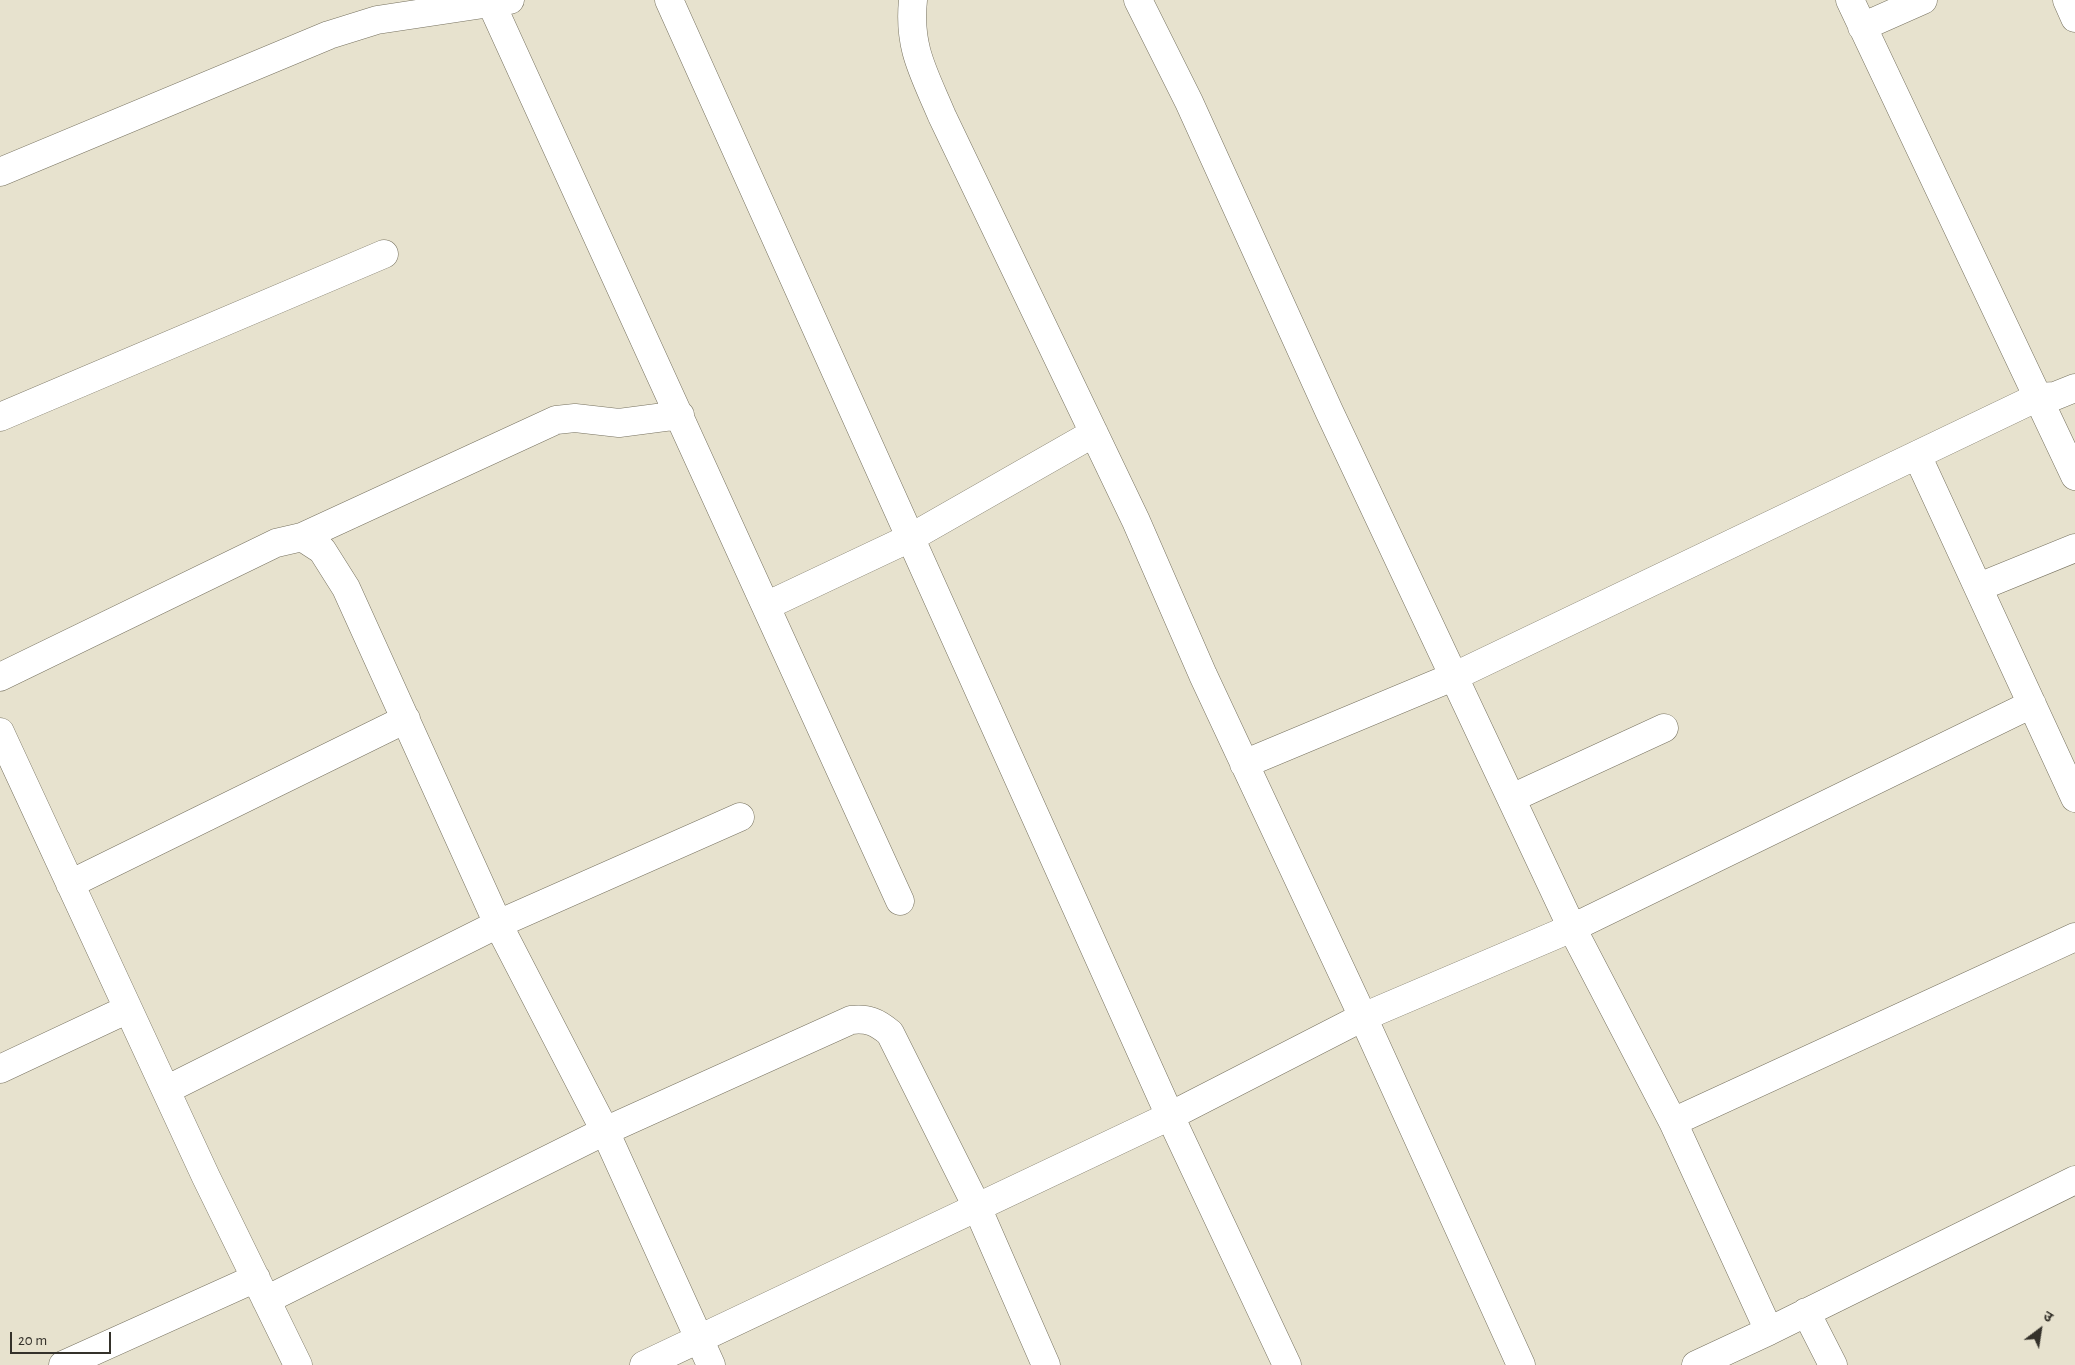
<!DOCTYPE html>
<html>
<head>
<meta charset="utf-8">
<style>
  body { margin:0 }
  #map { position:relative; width:2075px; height:1365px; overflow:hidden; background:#e7e2ce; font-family:"Alegreya Sans","Noto Sans Devanagari",sans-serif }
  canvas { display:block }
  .north { position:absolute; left:2015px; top:1305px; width:50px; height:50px; -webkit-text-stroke:4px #e7e2ce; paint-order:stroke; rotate:31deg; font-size:14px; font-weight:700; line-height:20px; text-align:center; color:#34312a }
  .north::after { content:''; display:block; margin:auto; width:18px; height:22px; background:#34312a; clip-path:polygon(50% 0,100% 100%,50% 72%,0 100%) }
  .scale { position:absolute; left:10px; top:1332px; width:101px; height:22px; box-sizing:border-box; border:2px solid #34312a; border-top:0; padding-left:6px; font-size:15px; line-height:18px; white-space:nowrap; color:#34312a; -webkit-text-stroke:4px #e7e2ce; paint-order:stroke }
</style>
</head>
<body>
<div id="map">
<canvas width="2075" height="1365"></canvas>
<div class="north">उ</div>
<div class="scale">20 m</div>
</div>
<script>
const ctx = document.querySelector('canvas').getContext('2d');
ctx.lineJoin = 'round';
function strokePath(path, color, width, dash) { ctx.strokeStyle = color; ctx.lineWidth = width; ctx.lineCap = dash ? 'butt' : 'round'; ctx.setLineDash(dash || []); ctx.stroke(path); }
const street = new Path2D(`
  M669,0L1170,1116L1287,1365
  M913,0C908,48 924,73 942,116L1136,521L1203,675L1363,1017L1572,928L2032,704
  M1138,0L1189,102L1329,411L1572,928L1673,1122L1769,1331
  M1850,0L2075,476
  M2067,0L2075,18
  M491,3L900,901
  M1862,27L1923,0
  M0,172L329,35L377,20L510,0
  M0,417L384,254
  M1917,455L2075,798
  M302,537L556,420L575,418L619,423L680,415
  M1979,587L2075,548
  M766,606L910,538L1094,433
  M0,677L276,543L302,537L322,550L346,588L498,924L605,1131L711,1365
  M0,732L206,1177L298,1365
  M1244,764L1455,676L2038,397L2055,396L2075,388
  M1512,798L1664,728
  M70,884L406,719
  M0,1069L128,1009
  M166,1090L498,924L740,817
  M1673,1122L2075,937
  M266,1300L605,1131L851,1020C868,1018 877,1022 890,1033L977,1207L1046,1365
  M1806,1312L1833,1365
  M63,1365L256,1278
  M644,1365L1170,1116L1363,1017L1521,1365
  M1696,1365L1769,1331L2075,1180`);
strokePath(street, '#76715f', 29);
strokePath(street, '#fff', 28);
</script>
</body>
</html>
